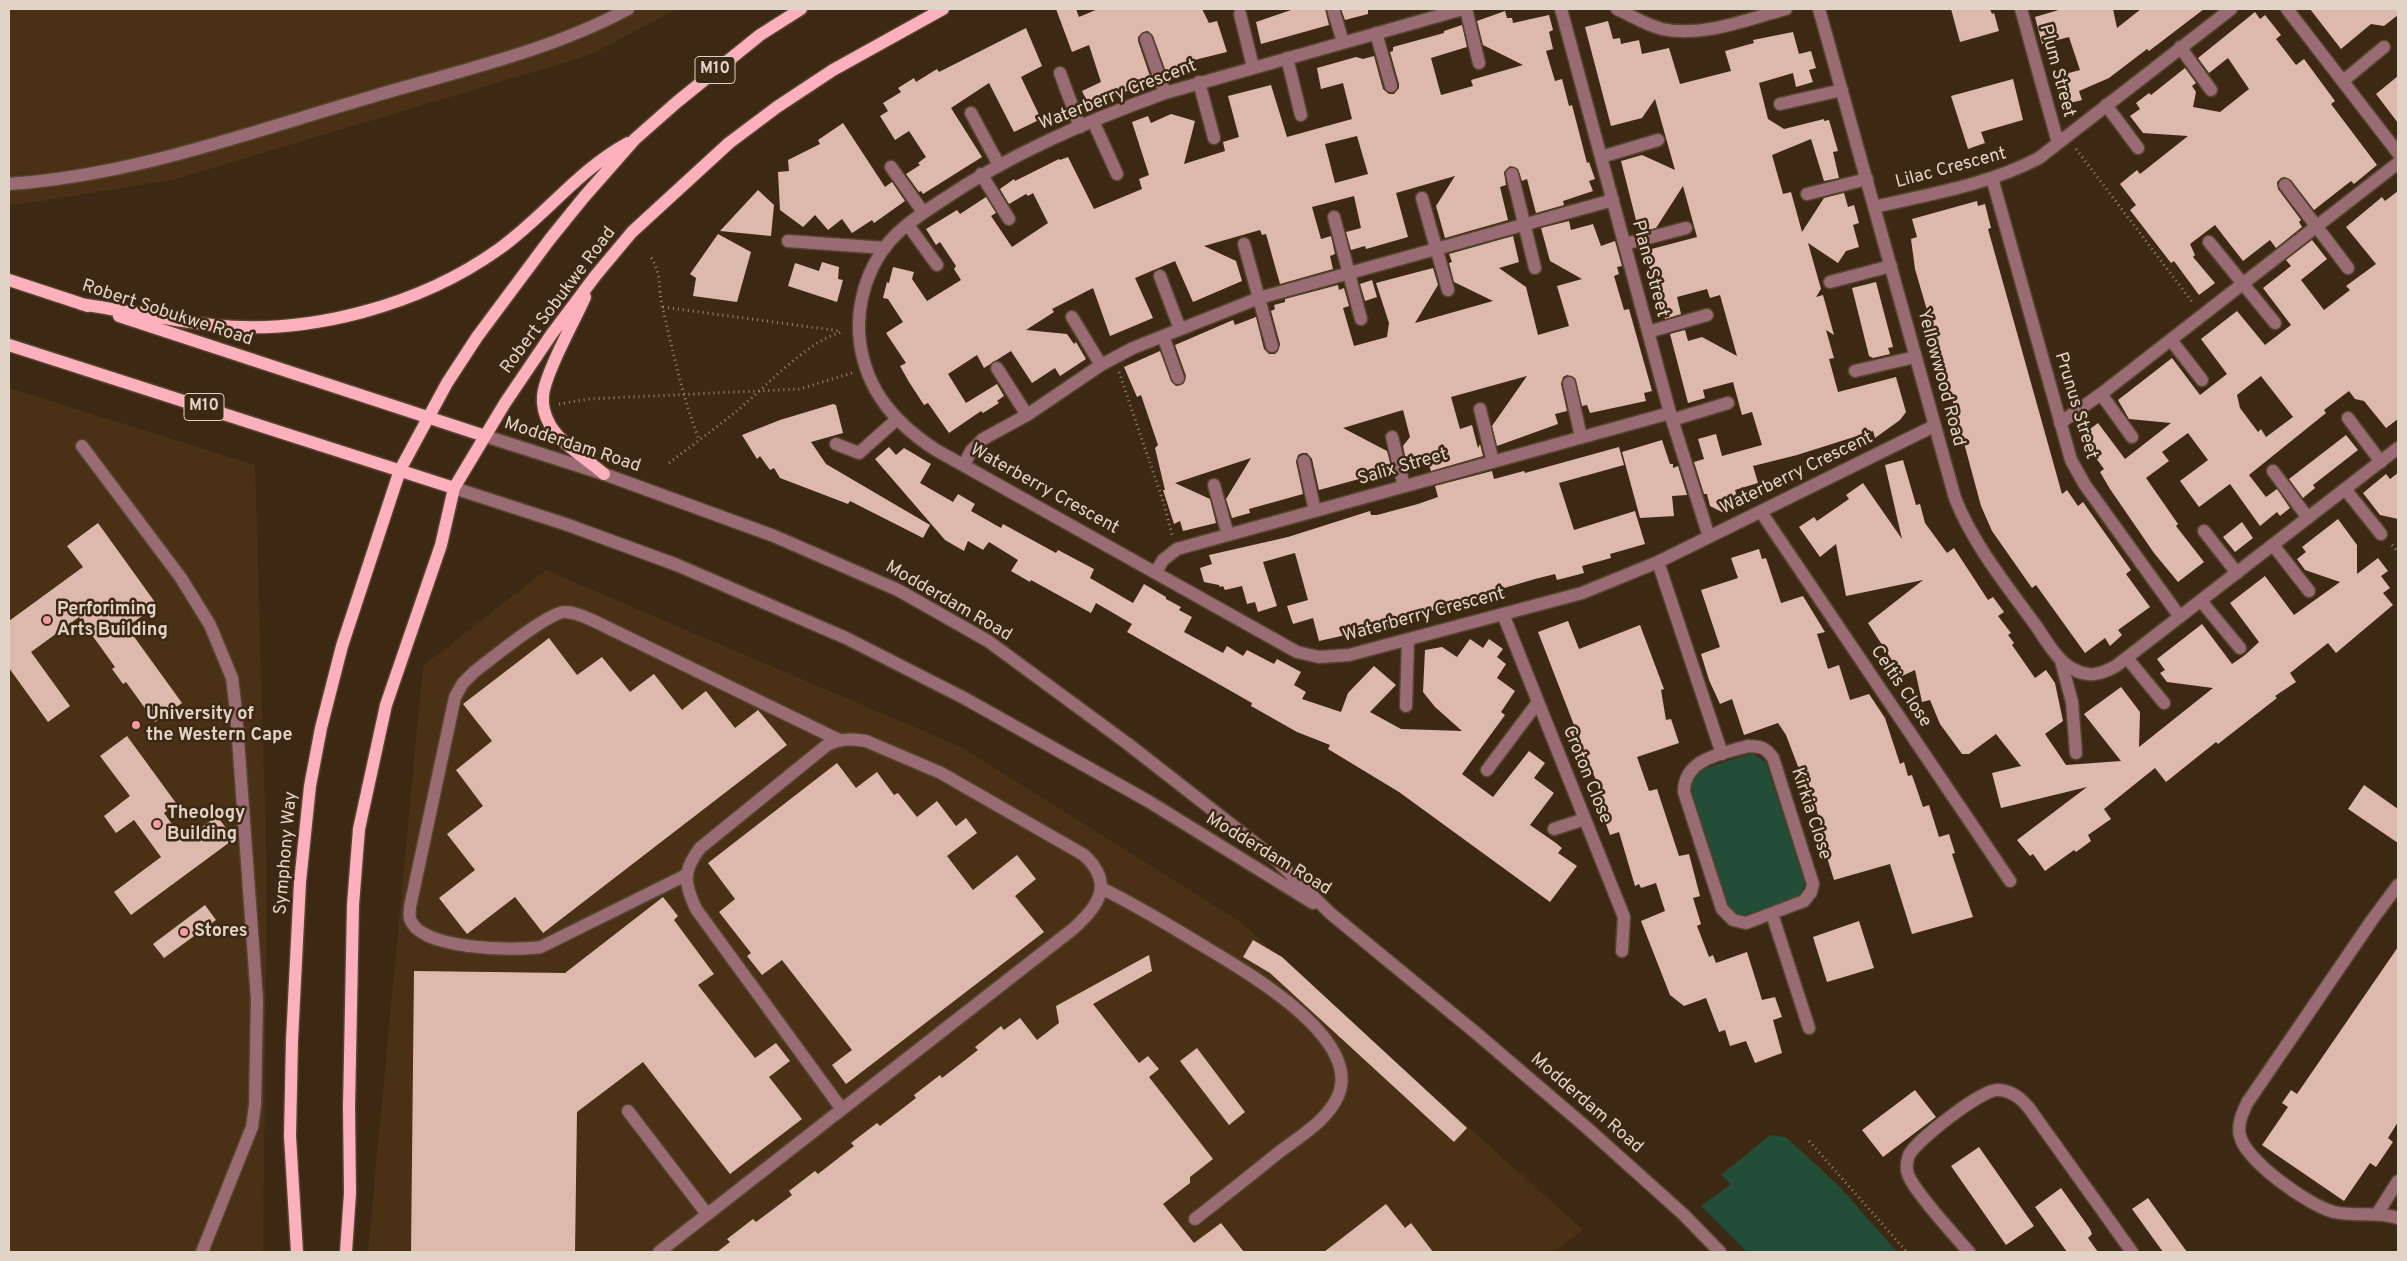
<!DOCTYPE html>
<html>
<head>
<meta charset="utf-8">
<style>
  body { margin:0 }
  #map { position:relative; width:2407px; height:1261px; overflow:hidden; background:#3d2913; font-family:Overpass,sans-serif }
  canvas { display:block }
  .frame { position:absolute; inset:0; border:10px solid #e1d4c7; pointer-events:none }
</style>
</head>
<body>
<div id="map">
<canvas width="2407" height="1261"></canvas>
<div class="frame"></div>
</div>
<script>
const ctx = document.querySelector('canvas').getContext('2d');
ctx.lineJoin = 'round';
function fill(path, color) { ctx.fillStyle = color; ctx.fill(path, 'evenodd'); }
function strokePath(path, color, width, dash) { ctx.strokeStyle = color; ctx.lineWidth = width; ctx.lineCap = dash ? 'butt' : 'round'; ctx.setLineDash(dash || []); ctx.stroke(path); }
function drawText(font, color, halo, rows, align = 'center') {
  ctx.font = font + ' Overpass,sans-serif'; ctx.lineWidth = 5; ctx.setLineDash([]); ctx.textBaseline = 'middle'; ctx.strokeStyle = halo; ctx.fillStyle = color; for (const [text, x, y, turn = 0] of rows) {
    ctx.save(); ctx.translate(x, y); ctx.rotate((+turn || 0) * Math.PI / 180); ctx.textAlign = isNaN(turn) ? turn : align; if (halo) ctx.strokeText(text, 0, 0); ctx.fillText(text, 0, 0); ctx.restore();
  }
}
fill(new Path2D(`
  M9,9H677L590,55L176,179L23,204H9Z
  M9,388L255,465L267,884L263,1252H9Z
  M546,570L961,747L1239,921L1583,1230L1554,1252H368L423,666Z`), '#4a3115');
fill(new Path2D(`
  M1752,753L1766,762L1805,883L1800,897L1744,915L1735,913L1729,907L1690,788V779L1697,771Z
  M1770,1135L1786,1137L1812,1161L1840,1187L1897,1252H1747L1701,1206L1731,1184L1721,1175Z`), '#224d36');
fill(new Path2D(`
  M1056,9H1076L1079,17L1098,9H1202L1209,23L1217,21L1227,52L1182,63L1183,67L1166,72L1153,36L1148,31L1143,32L1138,37V41L1152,82L1116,95L1090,108L1082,91L1101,82L1089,45L1072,52Z
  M1294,9H1325L1329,25L1261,44L1256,22Z
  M1341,9H1368V14L1345,20Z
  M1951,9H1990L1992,14L1994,13L1999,31L1960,42Z
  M2062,9H2113L2117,28L2141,9H2204L2149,51L2147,49L2109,78L2079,91L2082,100L2062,105L2054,77L2080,70L2069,37L2042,44L2035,17Z
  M2310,9H2398V15L2384,26L2371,24L2341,49Z
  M1505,11L1507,18H1512L1513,23L1549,15L1553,30L1549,32L1553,49L1546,51L1555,81L1562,79L1569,106L1572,105L1587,163L1589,162L1595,179L1589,181L1593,191L1563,201L1564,205L1536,213L1527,179L1522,181L1518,169L1510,166L1504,172L1506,185L1500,187L1508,220L1445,238L1436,206L1455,176L1396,193L1408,237L1366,249L1365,246L1351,250L1346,232L1361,228L1354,196L1312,207L1321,239L1331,236L1335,254L1330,256L1333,269L1280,284L1266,234L1262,235L1260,230L1204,246L1236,261L1242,281L1193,302L1175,261L1135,278L1153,318L1110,336L1093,288L1052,309L1054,312L1026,330L1067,334L1074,344L1076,342L1086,359L1060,376L1055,368L1032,383L1011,351L984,368L977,355L948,374L966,403L997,384L1004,396L997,401L999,403L983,413L981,411L949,433L928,403L924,405L909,382L900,366L906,363L886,333L903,322L888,299L883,298L887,282L889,283L893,267L914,272L912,279L927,301L961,280L954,269L956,266L940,242L936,245L926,229L957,210L960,214L986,197L996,213L991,216L1012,247L1048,223L1033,193L1028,196L1026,194L1009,204L1000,189L1014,179L1015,181L1059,159L1060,160L1068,157L1094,209L1142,189L1139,179L1149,175L1132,122L1148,116L1151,123L1171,114L1195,121L1184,164L1225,151L1223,142L1239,137L1228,96L1271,85L1287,137L1352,119L1343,83L1321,89L1317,68L1356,57L1363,59L1374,56L1383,89L1389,94H1394L1399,88V84L1390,52L1393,51V47L1444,33V31L1462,25L1467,47L1431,58L1441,95L1473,86L1471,80L1523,65L1483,45L1477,21ZM1357,136L1368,174L1335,183L1325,144Z
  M2255,12L2260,19L2265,15L2281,35L2276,39L2296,65L2304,59L2335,101L2331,104L2377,165L2354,184L2351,181L2314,210L2291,180L2284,177L2281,178L2277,182L2278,189L2301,220L2299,222L2302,227L2276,248L2270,240L2243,261L2215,225L2190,244L2195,255L2193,257L2215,283L2199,295L2174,261L2171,263L2130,210L2136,205L2120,184L2137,170L2140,174L2188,136L2143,133L2130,116L2140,109L2136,103L2149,93L2151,95L2185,68L2196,83L2192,86L2196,92L2193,107L2220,112L2249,89L2228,58L2209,73L2198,58Z
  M1608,21L1613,39L1620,38L1621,44L1639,40L1642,54L1669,48L1680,84L1731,71L1725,51L1754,43L1753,40L1793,32L1799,54L1811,51L1816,68L1809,70L1813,82L1796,87L1793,73L1759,83L1768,119L1784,129L1824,119V121L1829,120L1838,151L1833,152L1839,178L1824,181L1811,139L1772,155L1783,194L1791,192L1802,232L1824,198L1844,193L1848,207L1854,205L1859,223L1853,225L1859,247L1846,251L1838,263L1808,243L1821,289L1816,297L1823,295L1834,335L1826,330L1834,358L1829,359L1838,392L1896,377L1906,412L1900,420L1875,438L1873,431L1797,455L1753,466L1758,483L1735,490L1738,499L1729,501L1731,506L1722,512L1710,506L1707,494H1704L1694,462L1704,459L1698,439L1716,434L1722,456L1762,445L1752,412L1742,415L1733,382L1703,390L1705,398L1688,403L1670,334L1685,330L1688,341L1702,337L1737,356L1720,295L1710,298L1707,289L1677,297L1681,314L1665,319L1644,251L1697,237L1683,186L1656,228L1639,232L1621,161L1642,155L1675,170L1655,99L1642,118L1611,126L1585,27Z
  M1026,28L1042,66L1021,77L1041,119L1014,132L989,83L951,108L982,157L923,194L921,191L919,192L906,174L920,165L918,163L926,157L909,131L895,140L880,116L888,111L883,103L901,92L898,88L914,78L916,82L937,69L939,72Z
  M2398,76V123L2376,94Z
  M2013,79L2023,120L1981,132L1985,143L1968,149L1951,96Z
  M843,123L885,187L892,182L905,201L874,223L872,220L852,233L842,219L828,230L815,215L803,227L780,210L778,172L789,171L788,160L820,144L818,140Z
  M758,190L774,205L771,236L720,231Z
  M2398,191V419L2386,428L2364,401L2355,399L2349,391L2324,410L2326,413L2249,475L2266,497L2277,489L2290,508L2280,516L2277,512L2260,526L2230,484L2199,507L2180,481L2208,460L2188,433L2162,452L2169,461L2146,478L2178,524L2176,526L2204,562L2178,582L2154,553L2110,489L2100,472L2104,469L2088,447L2090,445L2082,435L2098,423L2125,459L2171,423L2129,419L2118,400L2172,358L2200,395L2227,374L2201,339L2237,311L2265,345L2291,325L2263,288L2291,266L2286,260L2312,240L2327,259L2301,280L2324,310L2350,290L2346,286L2376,264L2346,227L2382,197L2385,201ZM2261,376L2293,417L2266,437L2261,429L2258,432L2240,408L2237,395Z
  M1977,201L1978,206L1985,204L1991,228L1988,229L2062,494L2067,490L2078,506L2083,502L2131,570L2126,574L2150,607L2118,630L2122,635L2110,646L2105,638L2085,653L2036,585L2032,588L1992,531L1981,506L1947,380L1944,381L1933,341H1936L1915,269L1911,239L1917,237L1912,219Z
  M1569,221L1571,230L1593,224L1601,246L1615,241L1622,266L1617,267L1619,274L1614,276L1624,310L1629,309L1652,391L1644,393L1646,401L1590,413L1587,405L1582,406L1575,378L1567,375L1563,377L1561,384L1567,411L1555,414L1558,424L1497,446L1492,426L1527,376L1451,397L1460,429L1472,425L1478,448L1480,444L1483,456L1431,471L1429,465L1424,466L1423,461L1407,465L1403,446L1410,437L1403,410L1343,428L1387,451L1392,470L1319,490L1312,459L1307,453H1302L1298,455L1296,462L1303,494L1249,509L1250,513L1232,518L1226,499L1251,458L1175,483L1210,499L1216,523L1183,531L1180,521L1174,524L1163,490H1165L1155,448L1158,445L1141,395L1137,397L1124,367L1160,351L1171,381L1176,386L1181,385L1184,383L1186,376L1175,345L1233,320L1235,325L1256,317L1264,349L1269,354H1275L1278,351L1280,344L1271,311L1275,309L1274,305L1285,302V299L1338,285L1339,290L1344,288L1349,306L1343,308L1354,346L1387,337L1389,323L1376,283L1433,268L1438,285L1415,323L1493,301L1454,282L1449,263L1452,262L1449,254L1513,236L1519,262L1499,268L1526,287L1538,335L1569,326L1557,286L1582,279L1550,261L1541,228Z
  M718,234L751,252L737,302L693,296L696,278L690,274Z
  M822,262L839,267L838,279L843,280L837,302L788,286L795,263L819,271Z
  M1372,280L1377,297L1365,301L1360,284Z
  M1876,282L1893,347L1888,348L1890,354L1873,358L1869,356L1852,288Z
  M833,404L836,405L843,433L811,442L826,464L930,525L923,538L850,501L848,504L780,478L774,468L770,470L760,456L757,459L742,435L780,420Z
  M2346,435L2358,450L2313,485L2315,488L2303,498L2289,479Z
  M1662,440L1670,464H1673V468L1678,466L1687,495L1672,496L1674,516L1640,518L1622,452Z
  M889,447L896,455L904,448L931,464L920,483L953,502L958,494L975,504L971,511L1001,528L1003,524L1056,553L1058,550L1094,569L1090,578L1133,603L1144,584L1166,597V599L1181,607L1179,610L1192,617L1184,632L1223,653L1227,646L1243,656L1247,650L1274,664L1277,659L1301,672L1294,685L1306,692L1302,699L1341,712L1348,693L1374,666L1396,685L1370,712L1401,729L1462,731L1435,707L1423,692L1425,650L1442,647L1457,657L1470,639L1483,648L1489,639L1503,649L1497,657L1506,664L1497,678L1515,691L1501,712L1505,715L1462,774L1493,797L1529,751L1545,763L1534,778L1554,793L1530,825L1556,843L1562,848L1558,853L1577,866L1550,902L1399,792L1328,749L1330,745L1297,732L1251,706L1252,703L1127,632L1132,624L1096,603L1091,613L1031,580L1030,582L1011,571L1018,560L989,542L983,550L968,541L964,551L945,540L875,459Z
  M1619,447L1624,465L1559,483L1574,530L1635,511L1645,544L1610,554L1611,558L1582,566L1584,573L1557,580L1555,574L1535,579L1494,591V594L1405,618L1396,621L1398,625L1381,630L1379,622L1345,631L1346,635L1319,641L1313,618L1293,624L1287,606L1308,600L1295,553L1263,562L1277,606L1258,612L1255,602L1247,604L1242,586L1225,590L1223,586L1220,587L1219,585L1204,582L1200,568L1212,564L1209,555L1288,537L1370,511L1371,515H1377L1418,504L1438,497L1435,486L1492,471L1494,479L1524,471L1525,473Z
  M1903,460L1916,505L1920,504L1925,523L1947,553L1954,548L1988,600L1993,597L2004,612L1998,616L2011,633L2008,635L2014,643L2012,645L2035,678L2046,670L2055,683L2063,721L2045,734L2066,765L2121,761L2084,714L2121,687L2140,712L2139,747L2213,688L2167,682L2160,673L2165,670L2157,659L2202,624L2232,664L2245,655L2259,642L2230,603L2265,576L2294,615L2340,582L2305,570L2297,559L2306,552L2302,547L2338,519L2357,545V574L2378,558L2388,571L2381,576L2390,588L2383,593L2393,605L2336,653L2328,643L2290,673L2296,682L2275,696L2277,698L2218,744L2216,742L2166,782L2155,768L2104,809L2111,819L2088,835L2091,841L2076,852L2074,850L2045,871L2033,854L2030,856L2017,840L2087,787L2001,808L1992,773L2021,766L1996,734L1969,754H1962L1940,724L1930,700L1922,702L1915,670L1902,676L1868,623L1923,580L1846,596L1836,544L1820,557L1799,527L1814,517L1817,521L1849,499L1846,495L1863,483L1902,539L1885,465Z
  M2398,473V519L2380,515L2363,493L2386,474L2390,479Z
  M2242,522L2253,538L2235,552L2223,537Z
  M98,523L157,605L127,627L182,703L155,722L126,682L123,684L112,669L115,667L79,617L31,652L70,706L48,722L9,668V621L83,567L67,546Z
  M1759,549L1762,559L1766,558L1781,603L1803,596L1825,632L1817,634L1828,669L1839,665L1850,700L1869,694L1885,718L1900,764L1904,762L1908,776L1912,775L1923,807L1929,805L1939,837L1949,834L1955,853L1952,854L1973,917L1912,934L1890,864L1834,880L1820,835L1824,833L1810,790H1807L1786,735L1778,723L1744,735L1732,699L1720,704L1709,680L1701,654L1720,647L1701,590L1738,578L1731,558Z
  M1568,621L1579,649L1640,625L1664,689L1661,690L1666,720L1671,719L1679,743L1637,757L1649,791L1657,789L1679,856L1689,854L1700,896L1693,898L1701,924L1697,926L1709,957L1713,955L1716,963L1747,952L1762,1000L1775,997L1782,1017L1773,1020L1782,1053L1755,1063L1746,1041L1730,1046L1725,1030L1719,1032L1706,998L1684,1006L1670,995L1641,921L1665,911L1656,883L1641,888L1639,884L1635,886L1619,832L1610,835L1595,794L1601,792L1585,754L1579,756L1568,727L1574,725L1538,632Z
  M549,638L577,675L602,657L630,692L654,674L682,710L706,691L735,728L758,710L787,745L543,933L515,897L467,934L439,898L475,870L447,834L483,806L456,770L492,741L463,704Z
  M127,736L176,803L164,813L184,841L217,816L234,839L131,915L114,892L161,857L134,820L116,833L104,816L130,796L100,756Z
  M837,763L856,788L877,772L894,795L898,793L917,817L937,801L956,826L966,818L977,833L947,856L973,890L1017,855L1036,879L1015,896L1044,932L846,1084L832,1065L852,1050L782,960L762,975L747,956L751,953L719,912L735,899L708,863Z
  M2364,785L2398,809V843L2348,809Z
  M663,897L678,916L674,920L714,974L698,985L755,1058L776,1043L790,1061L769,1077L802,1119L730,1174L643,1062L577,1112L575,1252H411L414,971L565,973Z
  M205,905L216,920L164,958L153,944Z
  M1859,921L1874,968L1827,982L1813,937Z
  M1253,940L1282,957L1467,1128L1454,1142L1270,973L1243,957Z
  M2398,947V1122L2388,1138L2393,1142L2376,1167L2370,1163L2344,1201L2262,1145L2288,1107L2282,1103L2291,1090L2297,1094Z
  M1149,955L1152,971L1093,1004L1139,1063L1148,1056L1159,1069L1149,1077L1213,1159L1190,1177V1183L1163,1204L1194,1243L1221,1223L1244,1252H717L730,1242L727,1239L753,1219L756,1222L792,1195L789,1191L815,1171L818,1174L854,1146L851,1143L877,1123L880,1126L916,1098L914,1095L940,1075L942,1078L978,1050L975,1047L1001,1026L1004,1030L1020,1018L1037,1040L1059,1023L1056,1006Z
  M1197,1048L1245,1112L1229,1125L1180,1061Z
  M1915,1090L1936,1117L1883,1157L1862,1130Z
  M1979,1147L2034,1226L2006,1245L1951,1166Z
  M2061,1188L2090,1229L2092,1234L2088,1238L2098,1252H2067L2035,1207Z
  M2148,1198L2187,1252H2163L2132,1209Z
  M1386,1204L1405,1228L1411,1223L1433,1252H1324Z`), '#ddb9ad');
const minor = new Path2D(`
  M1333,9L1343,42
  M1463,9L1165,93C1087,121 1010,154 941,201C918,216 893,232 879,256C863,281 856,314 860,343C867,392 896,424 936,450L1297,652L1319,657L1349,655L1582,593L1658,562L1934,426
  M1466,9L1479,63
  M1561,9L1670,413L1709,537
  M1617,9C1632,16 1646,25 1662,29C1703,38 1747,19 1786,9
  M1819,9L1955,498C1973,544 2005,583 2034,623C2045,638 2056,660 2073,669C2088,678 2102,674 2116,666L2398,448
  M2021,9L2058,143
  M2287,9L2398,153
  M1240,14L1253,67
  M1376,33L1391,86
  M1146,39L1165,93
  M2180,47L2211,90
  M1287,58L1301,115
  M1060,73L1080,127
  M2343,81L2384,47
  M1199,82L1214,138
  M1780,104L1842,90
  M2106,105L2138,148
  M971,113L999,165
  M1093,121L1117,174
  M1601,157L1658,140
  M891,167L923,212
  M981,174L1009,219
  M1512,174L1535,268
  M1992,178L2071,460L2085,485L2180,617
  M9,184C130,176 248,133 364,99C453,72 546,53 628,9
  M2285,185L2348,268
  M1807,194L1867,179
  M1422,198L1448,290
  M1874,207C1930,194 1988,185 2039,158L2231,9
  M1334,217L1361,319
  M908,225L937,265
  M788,241L885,248
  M2209,242L2275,323
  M1244,244L1272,346
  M1625,244L1686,228
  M1160,276L1180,329
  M1830,282L1891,266
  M1072,317L1101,365
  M1648,332L1707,315
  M1163,336L1178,378
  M2171,340L2202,380
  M997,368L1027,415
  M1855,371L1915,357
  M1569,383L1581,437
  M2101,394L2132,437
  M1480,409L1493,462
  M2348,418L2381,462
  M1672,420L1728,403
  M2060,423L2101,394L2398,163
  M485,436L604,474L774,536L898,590L988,641L1128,744L1274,858L1330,913L1476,1033L1586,1127L1683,1214L1720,1252
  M1392,437L1404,486
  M836,444L859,453L896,420
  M82,446L181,578L210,625L232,678L236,711L257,1000L255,1105L252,1127L202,1252
  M1304,461L1315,511
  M964,465L971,451L983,439L1027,415L1101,365L1133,348L1259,298L1613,200
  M2273,471L2308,518
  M1214,485L1228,535
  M454,488L568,525L677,565L846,638L964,698L1148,801L1313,903
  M2345,489L2381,534
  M1761,512L2010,881
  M2204,531L2237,573
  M2273,545L2309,591
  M1658,562L1722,754
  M1156,572L1163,560L1177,549L1670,413
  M2201,601L2240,648
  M1503,614L1624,917L1622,951
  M2127,658L2164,703
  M2061,661L2072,702L2076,753
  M1406,706L1408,640
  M1748,746C1761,746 1766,748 1773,758L1813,884L1811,892L1804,901L1746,923L1733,920L1722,909L1684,792C1684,758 1722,754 1748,746Z
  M1487,770L1538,702
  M1554,829L1585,819
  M686,875L541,947C514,951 420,950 410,919C409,915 410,910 410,907L455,697L463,683L474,672C490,660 548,612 565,612C575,612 585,617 594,621L839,740
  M2398,885L2372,920L2247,1103C2242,1114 2237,1125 2240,1136C2246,1161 2309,1206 2334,1212C2355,1217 2377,1211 2398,1218
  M1101,888C1136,905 1167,924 1200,944C1240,968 1364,1037 1338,1096C1327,1121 1299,1137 1278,1153C1251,1175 1223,1197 1195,1219
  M1772,914L1809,1028
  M628,1111L707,1214
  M2377,1214L2398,1181
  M659,1252L1073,929C1100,905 1114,883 1084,855L941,773L866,741C851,738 841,739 827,745L700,848C682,872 684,883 696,909L841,1108
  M1969,1252C1957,1238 1912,1189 1908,1174C1906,1169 1907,1161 1909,1155C1917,1140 1981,1090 1997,1090C2011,1090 2021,1098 2029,1108L2132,1252`);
const major = new Path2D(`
  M9,280L88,306
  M585,297C575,320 545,373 543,396C542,407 545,416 550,425C562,445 587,459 604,474
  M81,304C125,311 168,320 212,325C308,336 421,305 499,249C545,216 578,170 628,143
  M119,316L485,436
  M9,345L454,488
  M297,1252L290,1136L292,1040L300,882L310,786L321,728L342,646L400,470L447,383L477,337L550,239L584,197L635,139L677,102L760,35L801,9
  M346,1252L350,1193L349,1107L353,905L359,829L386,705L441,545L454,488L505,403L551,335L596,275L632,232L729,143L777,107L833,70L943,9`);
strokePath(minor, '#574430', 15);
strokePath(major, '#574430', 15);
strokePath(new Path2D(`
  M2076,149L2193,303
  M651,258C662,273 658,288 662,306C673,351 682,396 699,439
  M663,307L840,331
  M1119,372L1164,504L1172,535
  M559,404L589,399L799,389L852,373
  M669,463C690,447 712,431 733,414C762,391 808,339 843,332
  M2392,545L2398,552
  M1809,1141L1907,1252`), '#978675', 3, [1, 4]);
strokePath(minor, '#996c73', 12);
strokePath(major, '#fbb0bb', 12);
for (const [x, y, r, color] of [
  [47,620,5,"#f49aa0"],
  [136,725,5,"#f49aa0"],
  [157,824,5,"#f49aa0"],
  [184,932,5,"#f49aa0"]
]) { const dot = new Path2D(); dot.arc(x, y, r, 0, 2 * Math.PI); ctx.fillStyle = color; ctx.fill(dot); strokePath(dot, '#3d2913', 2); }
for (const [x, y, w] of [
  [715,70,40],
  [204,407,40]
]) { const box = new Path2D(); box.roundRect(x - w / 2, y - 13.5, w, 27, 4); ctx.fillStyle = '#3d2913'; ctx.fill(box); strokePath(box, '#e1d4c7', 1); }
drawText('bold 16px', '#e1d4c7', null, [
  ["M10",715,70],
  ["M10",204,407]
]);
drawText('18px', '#e1d4c7', '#3d2913', [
  ["Plum Street",2056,71,75],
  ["Waterberry Crescent",1118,96,-21],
  ["Lilac Crescent",1951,169,-15],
  ["Plane Street",1649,269,75],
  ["Robert Sobukwe Road",559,301,-53],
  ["Robert Sobukwe Road",167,314,18],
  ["Yellowwood Road",1940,378,75],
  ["Prunus Street",2075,406,73],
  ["Modderdam Road",572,446,18],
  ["Salix Street",1403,468,-16],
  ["Waterberry Crescent",1797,474,-26],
  ["Waterberry Crescent",1044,490,29],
  ["Modderdam Road",948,602,30],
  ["Waterberry Crescent",1424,616,-15],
  ["Celtis Close",1900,687,56],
  ["Croton Close",1586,775,68],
  ["Kirkia Close",1810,814,72],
  ["Symphony Way",287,853,-85],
  ["Modderdam Road",1268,855,31],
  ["Modderdam Road",1586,1104,41]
]);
drawText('bold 18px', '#e1d4c7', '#3d2913', [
  ["Perforiming",57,610],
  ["Arts Building",57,631],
  ["University of",146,715],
  ["the Western Cape",146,736],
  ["Theology",167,814],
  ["Building",167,835],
  ["Stores",194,932]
], 'left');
</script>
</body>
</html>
